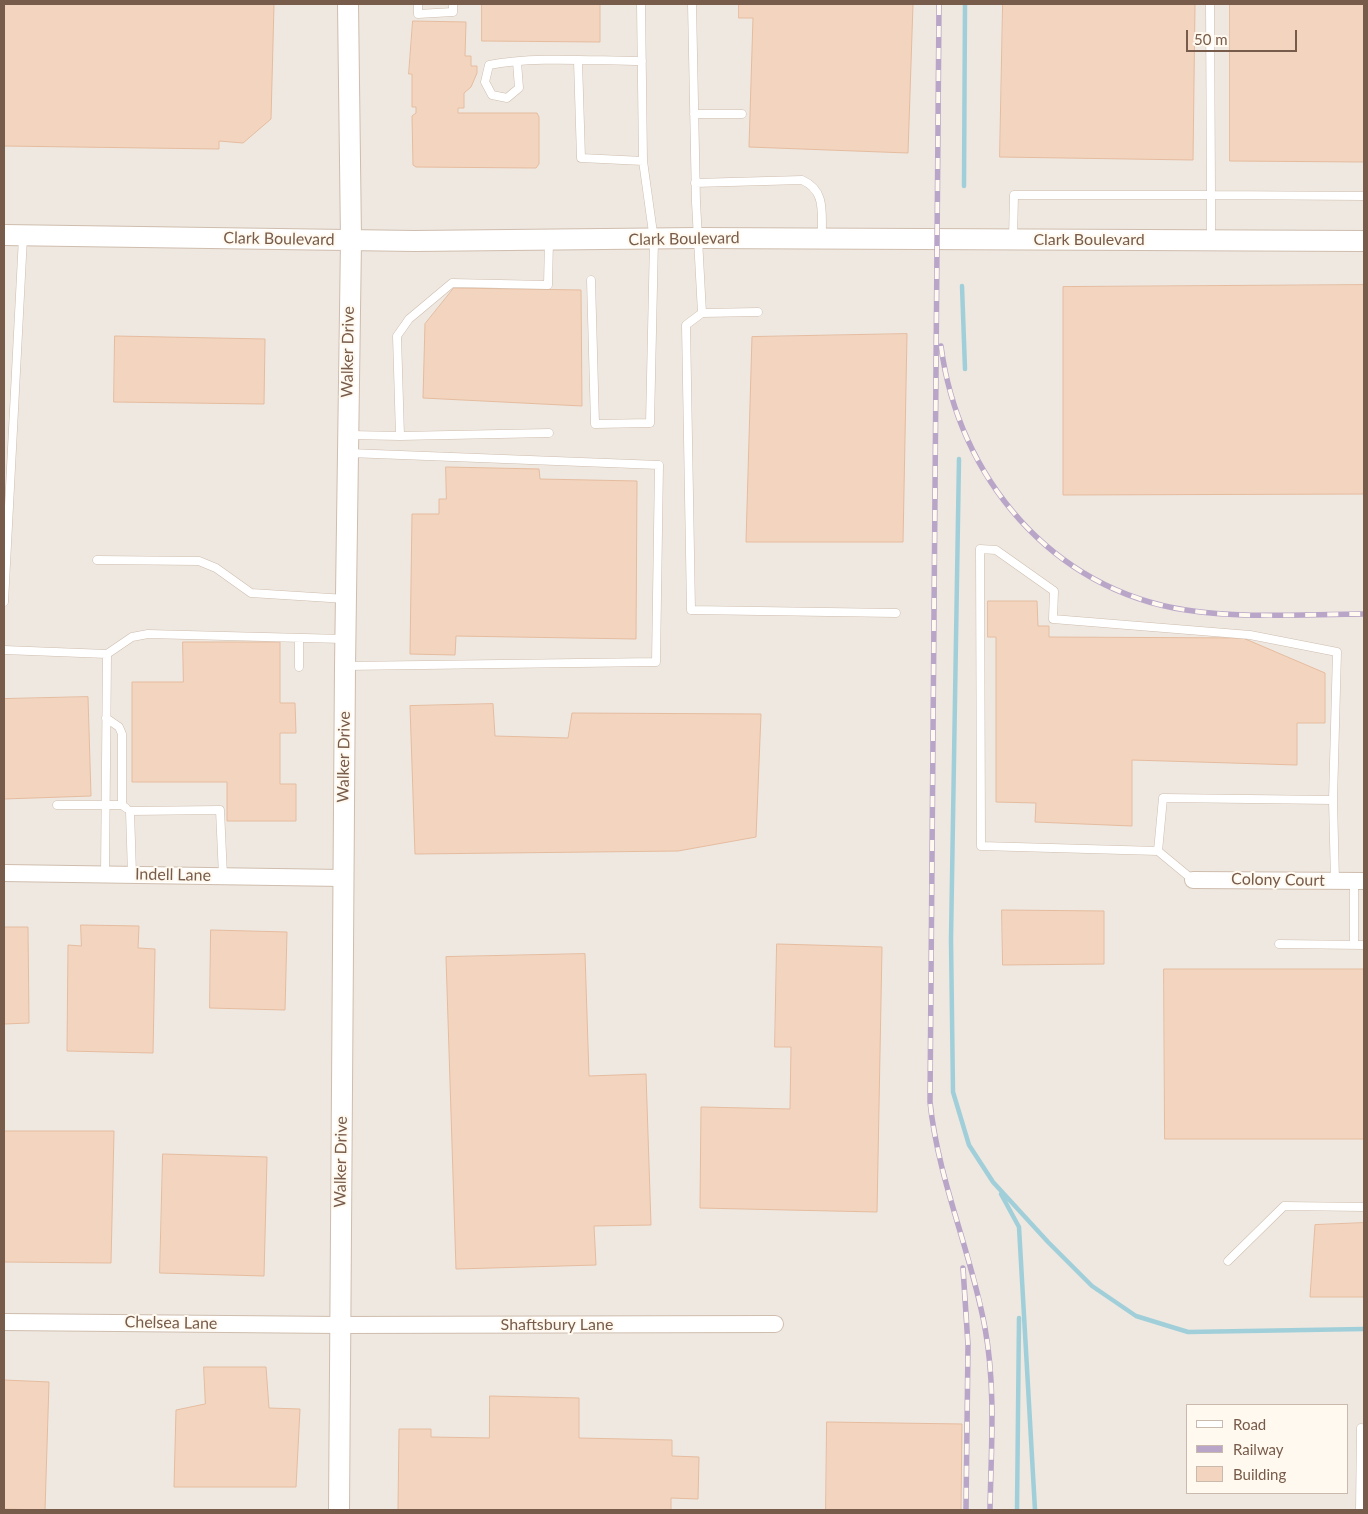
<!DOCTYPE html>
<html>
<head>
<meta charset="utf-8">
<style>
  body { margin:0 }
  #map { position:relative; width:1368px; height:1514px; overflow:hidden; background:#fdf5e8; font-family:Lato,sans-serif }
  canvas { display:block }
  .frame { position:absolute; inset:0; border:5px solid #785c4b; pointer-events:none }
  .legend { position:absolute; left:1186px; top:1404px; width:162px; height:90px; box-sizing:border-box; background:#fff9ef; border:1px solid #c9baad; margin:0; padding:6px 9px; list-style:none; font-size:15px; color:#785c4b }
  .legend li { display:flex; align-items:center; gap:10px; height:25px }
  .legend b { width:25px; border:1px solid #c9baad }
  .scale { position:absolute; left:1186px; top:30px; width:111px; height:22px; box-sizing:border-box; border:2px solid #785c4b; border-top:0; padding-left:6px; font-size:15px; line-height:18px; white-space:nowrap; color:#785c4b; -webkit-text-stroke:4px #fff9ef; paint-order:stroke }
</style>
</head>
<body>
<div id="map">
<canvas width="1368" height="1514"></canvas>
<div class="frame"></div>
<ul class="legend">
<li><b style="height:6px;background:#fff"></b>Road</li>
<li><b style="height:6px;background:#b9a5c8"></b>Railway</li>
<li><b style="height:14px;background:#f3d5bf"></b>Building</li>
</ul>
<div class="scale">50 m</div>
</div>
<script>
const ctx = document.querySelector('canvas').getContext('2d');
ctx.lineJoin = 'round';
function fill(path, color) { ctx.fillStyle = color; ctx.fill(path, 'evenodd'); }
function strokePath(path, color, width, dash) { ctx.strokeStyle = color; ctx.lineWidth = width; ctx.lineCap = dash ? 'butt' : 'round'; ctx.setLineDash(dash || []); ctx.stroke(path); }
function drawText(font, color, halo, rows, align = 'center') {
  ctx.font = font + ' Lato,sans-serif'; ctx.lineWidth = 4; ctx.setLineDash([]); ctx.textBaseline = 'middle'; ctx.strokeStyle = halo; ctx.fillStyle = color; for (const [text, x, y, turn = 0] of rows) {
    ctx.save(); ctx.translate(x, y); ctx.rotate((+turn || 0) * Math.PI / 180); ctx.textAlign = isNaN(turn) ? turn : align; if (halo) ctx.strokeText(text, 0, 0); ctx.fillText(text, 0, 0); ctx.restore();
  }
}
fill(new Path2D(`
  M4,4H1364V1510H4ZM1187,1405H1347V1493H1187Z`), '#eee8e1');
strokePath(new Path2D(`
  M964,186L965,4
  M962,286L965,369
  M959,459L951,939L953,1092L969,1145L993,1182L1048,1242L1092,1286L1136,1316L1188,1332L1364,1329
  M1001,1194L1019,1227L1035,1510
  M1017,1510L1019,1318`), '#a1cfd9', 4.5);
const building = new Path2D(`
  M4,4H274L271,119L243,143L219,141V149L4,146Z
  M482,4H600V42L482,41Z
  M739,4H913L908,153L749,147L753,18H739Z
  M1003,4H1195L1193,160L1000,157Z
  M1230,4H1364V162L1230,161Z
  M413,21L466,22L465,56H471V66H477V73L471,87L464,93V108H458V113H537L539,117V164L536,168L416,167L413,165L412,116L416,113V107H412V74H409Z
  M1364,285V494L1063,495V287Z
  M454,288L581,290L582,406L423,398L425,324Z
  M907,334L903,542H746L752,337Z
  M115,336L265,339L264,404L114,402Z
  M446,467L539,469L540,479L637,481L636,639L456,636L455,655L410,654L412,514H439V499H446Z
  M988,601H1037L1038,626H1049V637L1243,638L1325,673V723H1297V765L1132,760V826L1035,822L1036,803L996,802V637H988Z
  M183,642H280V703H295L296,733H280V784H296V821H227V782H132V682H183Z
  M88,697L91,796L4,799V699Z
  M493,704L495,736L568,738L572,713L761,714L756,837L678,851L415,854L410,706Z
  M1002,910L1104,911V964L1003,965Z
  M81,925L139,926L138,948L155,949L153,1053L67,1051L68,945L81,946Z
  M4,927H28L29,1023L4,1024Z
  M211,930L287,932L285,1010L210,1008Z
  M777,944L882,947L877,1212L700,1208L701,1107L790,1109L791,1047H775Z
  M585,954L589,1076L646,1074L651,1225L594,1226L596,1265L456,1269L446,957Z
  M1164,969H1364V1139H1165Z
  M4,1131H114L111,1263L4,1262Z
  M163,1154L267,1157L264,1276L160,1273Z
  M1364,1223V1297H1310L1315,1225Z
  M204,1367H266L269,1408L300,1409L296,1487H174L176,1410L205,1404Z
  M4,1380L49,1382L45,1510L4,1509Z
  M490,1396L579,1398V1438L672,1440V1456L699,1457L698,1499L671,1498V1510H398L399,1429H431V1437L489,1438Z
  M827,1422L962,1424L961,1510H826Z`);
fill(building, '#f3d5bf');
strokePath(building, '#e6bc9f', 1);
const service = new Path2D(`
  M418,4V14L453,12V4
  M692,4L696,202L702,313L758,312
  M578,61L581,158L643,161
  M517,62L519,88L507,98L492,95L485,82L489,65C534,56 594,61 642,61
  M694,114H742
  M695,183L802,180C827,191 821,214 822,237
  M1013,239L1014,195H1211L1210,4
  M1211,240V195L1364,196
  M591,280L595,424L650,423L654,240L643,161L641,4
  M702,313L686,325L691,610L896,613
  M549,433L400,436L397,336L409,319L452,283L548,285L549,240
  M349,435L400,436
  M97,560L199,561L216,568L251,593L346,599
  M4,602L23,237
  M299,638V667
  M4,650L107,654L105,874
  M107,654L132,637L148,634L343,639
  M345,666L656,662L659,465L349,453
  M106,718L119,727L122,734V805
  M1333,800L1335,881
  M57,805H122L126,808
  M1158,851L981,846L980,549L996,550L1054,591L1053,619L1250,635L1337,652L1333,800L1163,798L1158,851L1193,880
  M132,874L130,811L220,810L223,876
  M1354,881V945
  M1279,944L1364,945
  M1228,1261L1284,1206L1364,1207
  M1360,1510L1361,1428`);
const minor = new Path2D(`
  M4,873L343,878
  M1193,880L1364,881
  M4,1322L339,1325L775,1324`);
const tertiary = new Path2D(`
  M4,235L415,241L698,238L1364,241
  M339,1510L345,666L351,240L348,4`);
strokePath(service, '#cfbdad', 9);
strokePath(minor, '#cfbdad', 18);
strokePath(tertiary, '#cfbdad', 22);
strokePath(service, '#fff', 8);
strokePath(minor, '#fff', 16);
strokePath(tertiary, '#fff', 20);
const rail = new Path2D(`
  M939,4L930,1102C938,1180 971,1251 985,1328C996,1388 991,1450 990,1510
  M941,346C958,477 1052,590 1186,610C1243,619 1306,614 1364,614
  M963,1268L968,1345L966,1510`);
strokePath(rail, '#b9a5c8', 5.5);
strokePath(rail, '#fff9ef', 4, [11]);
drawText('16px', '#785c4b', '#fff9ef', [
  ["Clark Boulevard",279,239,1],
  ["Clark Boulevard",684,239,-1],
  ["Clark Boulevard",1089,240],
  ["Walker Drive",348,352,-89],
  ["Walker Drive",344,757,-89],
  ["Indell Lane",173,875,1],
  ["Colony Court",1278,880,1],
  ["Walker Drive",341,1162,-89],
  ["Chelsea Lane",171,1323,1],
  ["Shaftsbury Lane",557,1325]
]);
</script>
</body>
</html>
